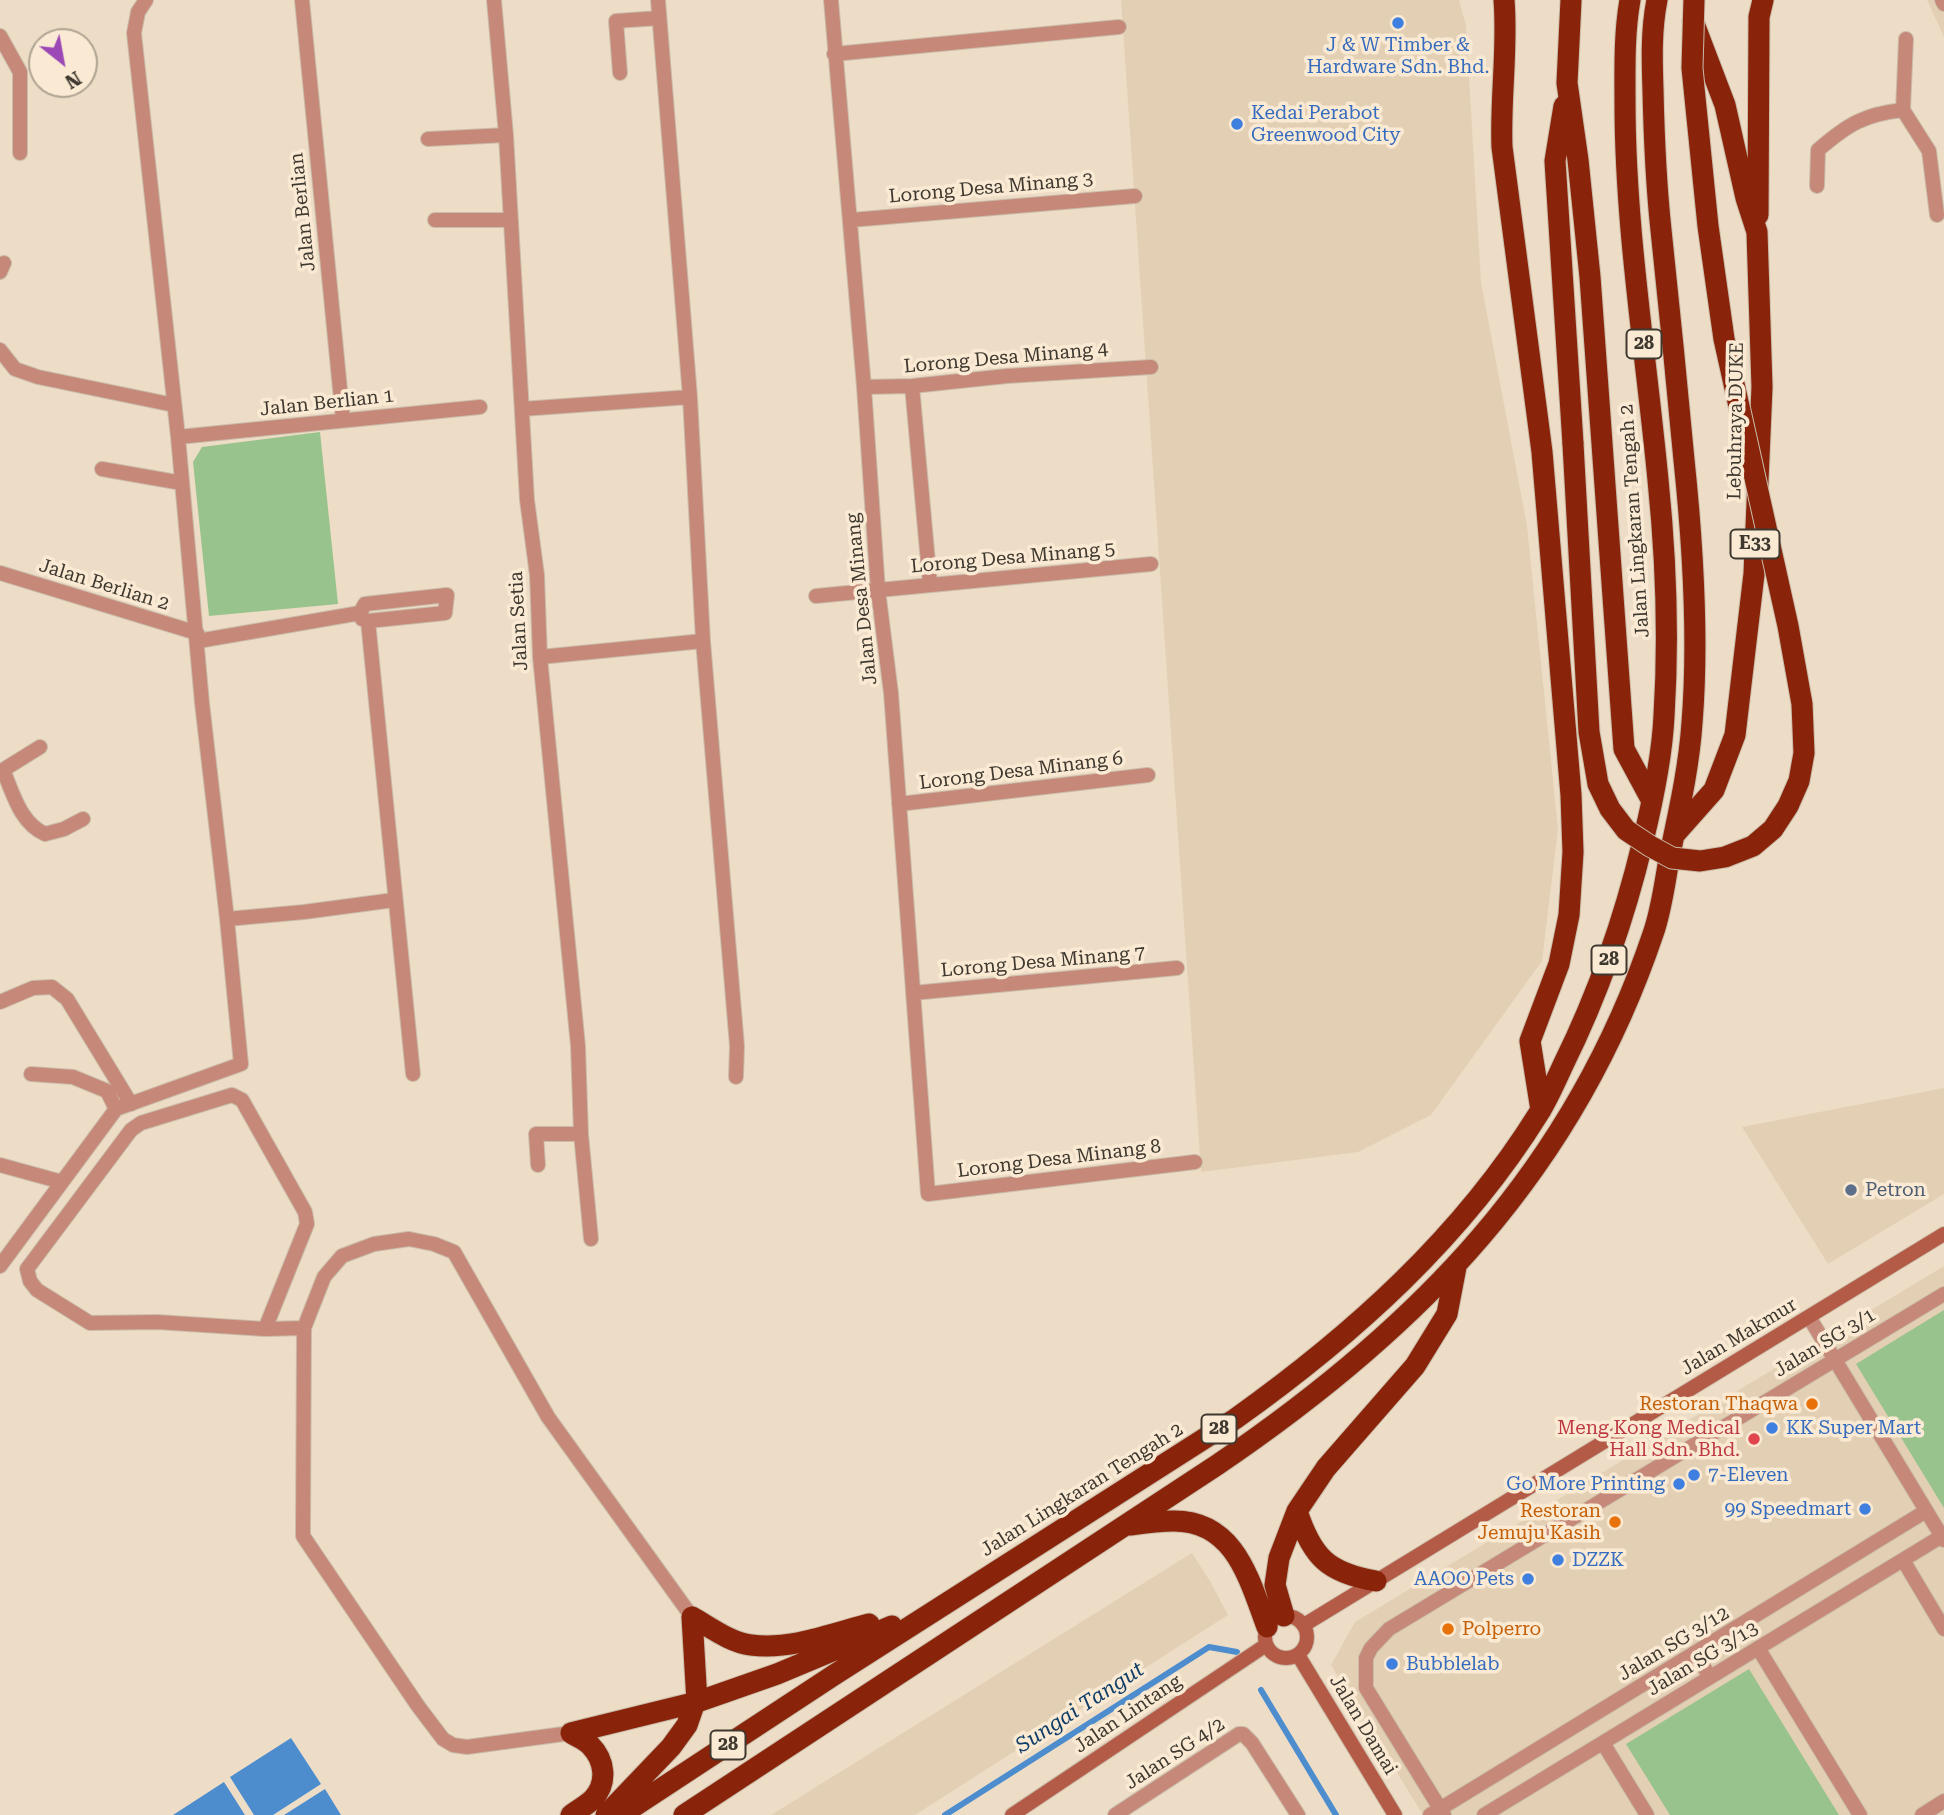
<!DOCTYPE html>
<html>
<head>
<meta charset="utf-8">
<style>
  body { margin:0 }
  #map { position:relative; width:1944px; height:1815px; overflow:hidden; background:#edddc7; font-family:"Roboto Serif",serif }
  canvas { display:block }
  .north { position:absolute; left:28px; top:28px; width:70px; height:70px; box-sizing:border-box; background:#faead4; border:2px solid #afa392; border-radius:50%; rotate:149deg; font-size:19px; font-weight:700; line-height:28px; text-align:center; color:#3e382f }
  .north::after { content:''; display:block; margin:auto; width:24px; height:32px; background:#9c48b6; clip-path:polygon(50% 0,100% 100%,50% 72%,0 100%) }
</style>
</head>
<body>
<div id="map">
<canvas width="1944" height="1815"></canvas>
<div class="north">N</div>
</div>
<script>
const ctx = document.querySelector('canvas').getContext('2d');
ctx.lineJoin = 'round';
function fill(path, color) { ctx.fillStyle = color; ctx.fill(path, 'evenodd'); }
function strokePath(path, color, width, dash) { ctx.strokeStyle = color; ctx.lineWidth = width; ctx.lineCap = dash ? 'butt' : 'round'; ctx.setLineDash(dash || []); ctx.stroke(path); }
function drawText(font, color, halo, rows, align = 'center') {
  ctx.font = font + ' "Roboto Serif",serif'; ctx.lineWidth = 7; ctx.setLineDash([]); ctx.textBaseline = 'middle'; ctx.strokeStyle = halo; ctx.fillStyle = color; for (const [text, x, y, turn = 0] of rows) {
    ctx.save(); ctx.translate(x, y); ctx.rotate((+turn || 0) * Math.PI / 180); ctx.textAlign = isNaN(turn) ? turn : align; if (halo) ctx.strokeText(text, 0, 0); ctx.fillText(text, 0, 0); ctx.restore();
  }
}
fill(new Path2D(`
  M1121,0H1459L1466,25L1481,282L1527,526L1558,829L1542,961L1431,1115L1358,1152L1201,1172Z
  M1927,0H1944V37Z
  M1944,1088V1194L1828,1264L1742,1127Z
  M1944,1266V1815H1423L1331,1665L1355,1622Z
  M1192,1553L1210,1581L1228,1615L915,1815H771Z`), '#e3d0b4');
fill(new Path2D(`
  M320,432L338,604L209,616L193,462L202,447Z
  M1944,1310V1508L1856,1364Z
  M1749,1669L1839,1815H1670L1626,1744Z`), '#99c38c');
fill(new Path2D(`
  M291,1738L321,1784L273,1815H254L230,1777Z
  M224,1782L245,1815H173Z
  M325,1789L341,1815H284Z`), '#4d8dcd');
strokePath(new Path2D(`
  M1261,1690L1336,1815
  M945,1815L1209,1647L1237,1652`), '#4d8dcd', 6);
const street = new Path2D(`
  M302,0L343,420
  M494,0L506,135L527,500L537,575L540,657L578,1046L581,1134L591,1239
  M658,0L690,397L703,641L737,1046L736,1077
  M831,0L864,387L878,590L891,693L928,1194L1195,1162
  M1942,0L1944,4
  M0,36L20,72V153
  M1906,39L1903,110L1929,151L1937,215
  M834,54L1119,27
  M620,73L616,21L659,18
  M428,139L506,135
  M1817,186L1818,150C1847,125 1864,114 1903,110
  M435,220H510
  M851,220L1135,196
  M0,272L4,263
  M0,350L15,369L38,377L174,405
  M912,386L930,584
  M864,387L912,386L1007,376L1151,367
  M522,409L690,397
  M178,437L480,407
  M102,469L182,483
  M0,573L197,633
  M447,595L445,613L368,621L362,619L360,613L365,604Z
  M816,596L1151,564
  M368,621L413,1074
  M198,641L360,613
  M540,657L703,641
  M40,747L3,770C13,793 20,823 45,834L64,829L83,819
  M899,804L1148,775
  M227,919L304,912L394,900
  M913,993L1177,968
  M0,1002L33,988L52,987L67,999L131,1104
  M31,1074L73,1077L107,1091L116,1109
  M0,1165L62,1182
  M538,1165L536,1134H581
  M0,1266L116,1109L241,1064L227,919L202,703L178,437L134,33L138,12L146,0
  M1809,1317L1944,1540
  M265,1329L307,1224L305,1212L242,1100L232,1095L141,1123L131,1130L27,1269L30,1281L37,1290L90,1323L157,1322L265,1329L304,1328
  M1903,1560L1944,1629
  M1758,1648L1860,1815
  M1695,1653L1710,1677
  M571,1733L467,1747L453,1745L443,1739L418,1706L303,1536L304,1328L324,1277L342,1256L374,1244L409,1239L434,1244L454,1252L548,1417L692,1617
  M1603,1743L1647,1815
  M1115,1815L1239,1734H1243L1252,1743L1298,1815
  M1430,1815L1926,1511
  M1444,1815L1366,1688V1658L1371,1648L1389,1629L1944,1294
  M1484,1815L1942,1536
  M1922,1815L1944,1801`);
const secondary = new Path2D(`
  M1265 1637a21 21 0 1 1 42 0a21 21 0 1 1-42 0Z
  M1304,1625L1944,1234
  M1298,1655L1395,1815
  M1012,1815L1266,1645`);
const highway = new Path2D(`
  M1504,0C1508,49 1500,98 1502,147L1542,452L1571,795L1573,852L1569,915L1559,964L1530,1041L1541,1110
  M1571,0L1567,83L1578,160L1590,277L1624,749L1652,801
  M1564,106L1555,161L1573,444
  M1758,215L1759,17L1763,0
  M1675,834L1714,790L1735,735L1754,574L1762,387L1757,232L1746,198L1725,105L1693,21
  M1297,1511C1312,1557 1328,1573 1376,1581
  M1130,1525C1144,1523 1159,1521 1174,1521C1235,1521 1249,1579 1267,1627
  M1284,1616L1275,1585L1279,1558L1297,1511L1326,1468L1415,1366L1447,1314L1456,1267
  M692,1617C710,1627 731,1643 751,1645C791,1650 831,1634 869,1624
  M571,1733L697,1702L777,1674L892,1626
  M571,1815C578,1810 587,1805 593,1799C608,1783 605,1760 590,1745C585,1740 577,1737 571,1733
  M606,1815L671,1747L687,1725L694,1705L697,1702L692,1617
  M621,1815L834,1675L1235,1419C1353,1335 1462,1237 1539,1113C1549,1097 1556,1080 1564,1063C1600,990 1624,920 1643,841C1653,800 1662,758 1664,716C1669,637 1666,558 1658,480C1646,354 1625,228 1625,102C1625,68 1624,34 1630,0
  M684,1815L1217,1465C1419,1328 1573,1171 1653,934C1662,909 1665,880 1670,854C1679,811 1689,767 1692,723C1699,637 1693,546 1684,460C1677,383 1669,307 1661,230C1656,183 1654,137 1653,90C1652,60 1651,30 1657,0`);
strokePath(street, '#cabca9', 16);
strokePath(secondary, '#cabca9', 16);
strokePath(highway, '#cabca9', 23);
strokePath(street, '#c68879', 14);
strokePath(secondary, '#b45b47', 14);
strokePath(highway, '#892309', 21);
const highwayBridge = new Path2D(`
  M1573,444L1589,732L1598,784L1610,809L1626,830L1650,846L1672,858L1700,861L1725,857L1753,846L1773,829L1788,806L1799,781L1804,753L1802,704L1788,626L1724,339L1708,226L1692,68L1694,0`);
strokePath(highwayBridge, '#cabca9', 23, []);
strokePath(highwayBridge, '#892309', 21);
for (const [x, y, r, color] of [
  [1398,23,7,"#3f7fe0"],
  [1237,124,7,"#3f7fe0"],
  [1851,1190,7,"#5c6f8a"],
  [1812,1404,7,"#e8710a"],
  [1772,1428,7,"#3f7fe0"],
  [1754,1439,7,"#e0444e"],
  [1694,1475,7,"#3f7fe0"],
  [1679,1484,7,"#3f7fe0"],
  [1865,1509,7,"#3f7fe0"],
  [1615,1522,7,"#e8710a"],
  [1558,1560,7,"#3f7fe0"],
  [1528,1579,7,"#3f7fe0"],
  [1448,1629,7,"#e8710a"],
  [1392,1664,7,"#3f7fe0"]
]) { const dot = new Path2D(); dot.arc(x, y, r, 0, 2 * Math.PI); ctx.fillStyle = color; ctx.fill(dot); strokePath(dot, '#faead4', 2.5); }
for (const [x, y, w] of [
  [1644,344,35],
  [1755,544,49],
  [1609,960,35],
  [1219,1429,35],
  [728,1745,35]
]) { const box = new Path2D(); box.roundRect(x - w / 2, y - 14.5, w, 29, 5); ctx.fillStyle = '#faead4'; ctx.fill(box); strokePath(box, '#3e382f', 2); }
drawText('bold 18px', '#3e382f', null, [
  ["28",1644,344],
  ["E33",1755,544],
  ["28",1609,960],
  ["28",1219,1429],
  ["28",728,1745]
]);
drawText('19px', '#366cbe', '#faead4', [
  ["J & W Timber &",1398,45,"center"],
  ["Hardware Sdn. Bhd.",1398,67,"center"],
  ["Kedai Perabot",1251,113],
  ["Greenwood City",1251,135],
  ["KK Super Mart",1786,1428],
  ["7-Eleven",1708,1475],
  ["Go More Printing",1665,1484,"right"],
  ["99 Speedmart",1851,1509,"right"],
  ["DZZK",1572,1560],
  ["AAOO Pets",1514,1579,"right"],
  ["Bubblelab",1406,1664]
], 'left');
drawText('19px', '#3e382f', '#faead4', [
  ["Lorong Desa Minang 3",991,188,-5],
  ["Jalan Berlian",303,212,-96],
  ["Lorong Desa Minang 4",1006,358,-5],
  ["Jalan Berlian 1",327,403,-6],
  ["Lebuhraya DUKE",1736,421,-89],
  ["Jalan Lingkaran Tengah 2",1635,521,-94],
  ["Lorong Desa Minang 5",1013,558,-5],
  ["Jalan Berlian 2",104,585,17],
  ["Jalan Desa Minang",862,599,-96],
  ["Jalan Setia",519,621,-93],
  ["Lorong Desa Minang 6",1021,771,-7],
  ["Lorong Desa Minang 7",1043,962,-5],
  ["Lorong Desa Minang 8",1059,1159,-7],
  ["Jalan Makmur",1739,1337,-31],
  ["Jalan SG 3/1",1825,1343,-31],
  ["Jalan Lingkaran Tengah 2",1082,1490,-32],
  ["Jalan SG 3/12",1674,1644,-31],
  ["Jalan SG 3/13",1703,1659,-31],
  ["Jalan Lintang",1128,1714,-34],
  ["Jalan Damai",1363,1725,59],
  ["Jalan SG 4/2",1175,1754,-33]
]);
drawText('19px', '#4e5e75', '#faead4', [
  ["Petron",1865,1190]
], 'left');
drawText('19px', '#c56008', '#faead4', [
  ["Restoran Thaqwa",1798,1404],
  ["Restoran",1601,1511],
  ["Jemuju Kasih",1601,1533],
  ["Polperro",1462,1629,"left"]
], 'right');
drawText('19px', '#be3a42', '#faead4', [
  ["Meng Kong Medical",1740,1428],
  ["Hall Sdn. Bhd.",1740,1450]
], 'right');
drawText('italic 21px', '#0e3d67', '#faead4', [
  ["Sungai Tangut",1080,1708,-33]
]);
</script>
</body>
</html>
